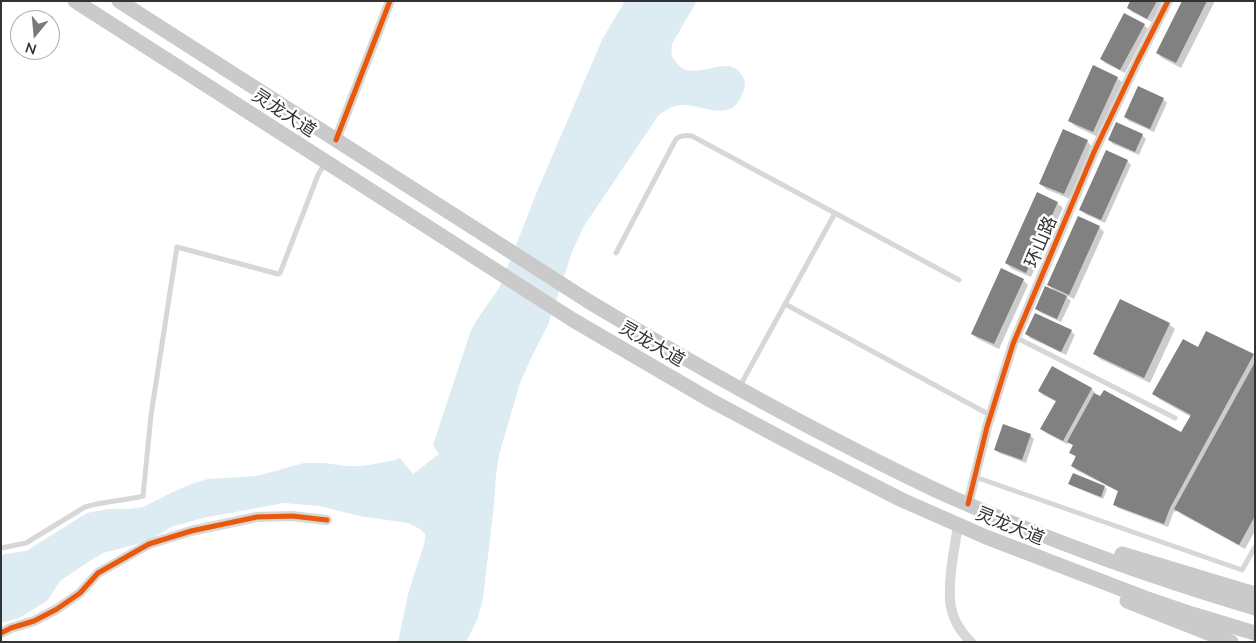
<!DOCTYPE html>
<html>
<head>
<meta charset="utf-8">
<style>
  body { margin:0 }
  #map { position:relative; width:1256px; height:643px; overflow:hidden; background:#fff; font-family:Lato,sans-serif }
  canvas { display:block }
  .frame { position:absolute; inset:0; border:2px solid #333; pointer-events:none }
  .north { position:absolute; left:10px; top:10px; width:50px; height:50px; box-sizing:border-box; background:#fff; border:1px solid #adadad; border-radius:50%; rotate:197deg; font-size:14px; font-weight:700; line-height:20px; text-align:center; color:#333 }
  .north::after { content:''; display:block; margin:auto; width:18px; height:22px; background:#7a7a7a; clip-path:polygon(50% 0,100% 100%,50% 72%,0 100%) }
</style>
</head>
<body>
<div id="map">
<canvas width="1256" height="643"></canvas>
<div class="frame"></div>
<div class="north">N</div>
</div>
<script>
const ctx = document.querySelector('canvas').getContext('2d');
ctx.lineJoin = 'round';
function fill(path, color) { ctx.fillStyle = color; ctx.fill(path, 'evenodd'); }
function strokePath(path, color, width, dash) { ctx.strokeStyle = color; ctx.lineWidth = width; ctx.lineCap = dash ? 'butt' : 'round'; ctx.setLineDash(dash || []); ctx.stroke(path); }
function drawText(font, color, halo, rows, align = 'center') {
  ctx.font = font + ' Lato,"Noto Sans SC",sans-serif'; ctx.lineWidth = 5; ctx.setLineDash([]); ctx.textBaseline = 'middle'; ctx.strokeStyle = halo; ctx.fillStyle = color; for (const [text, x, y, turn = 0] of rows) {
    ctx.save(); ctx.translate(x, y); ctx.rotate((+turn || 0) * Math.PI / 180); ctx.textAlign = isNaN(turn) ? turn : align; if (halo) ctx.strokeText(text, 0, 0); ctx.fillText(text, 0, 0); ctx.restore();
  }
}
fill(new Path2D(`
  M625,1H697L672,44C671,51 671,57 676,62C694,87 730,47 744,79C747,85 743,91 741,97C729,123 702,104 682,105C672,106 665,110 658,116L584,226L572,252L548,325L532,356L520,383L499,455L496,476L494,504L483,599L477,620L466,642H398L408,594L425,541V534L420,529L408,523L359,516L319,506L284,503L203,518L171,527L153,538L137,544L103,553L91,560L60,581L47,601L19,618L1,623V556L5,554L26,551L87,513L108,509H129L143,507L175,491L194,483L208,479L257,476L304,463H324L346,466H361L375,464L396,460L400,458L413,474L439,454L433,445L470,333C478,315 490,303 500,286L536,194L602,40Z`), '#ddebf3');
fill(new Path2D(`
  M1132,1H1162L1152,22L1132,12L1128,8Z
  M1183,1H1215L1181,68L1162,58L1157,53Z
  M1144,25L1148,29L1125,73L1105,63L1101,59Z
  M1117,78L1123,83L1098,137L1075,126L1069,121Z
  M1163,99L1167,103L1154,132L1129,121L1125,117Z
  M1142,135L1146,139L1139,155L1113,144L1109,140Z
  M1087,141L1092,147L1070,199L1046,189L1040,183Z
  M1127,161L1131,165L1105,223L1085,214L1081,210Z
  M1057,203L1063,208L1031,277L1012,269L1006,263Z
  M1099,227L1104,232L1074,299L1065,295L1071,301L1061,322L1041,313L1037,309L1056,292L1048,285Z
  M1023,280L1028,285L999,349L978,339L972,334Z
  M1169,324L1175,329L1150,383L1100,359L1095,354Z
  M1071,331L1075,335L1066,355L1030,338L1026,334Z
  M1199,349L1253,355L1255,357V531L1245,549L1181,514L1177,511L1176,512L1174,511L1168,527L1118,508L1114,504L1119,492L1076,470L1072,466L1076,458L1071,452L1075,446L1069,442L1067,444L1046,433L1042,429L1057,402L1043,395L1039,391L1052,368L1092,389L1095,393V394L1182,434L1191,417L1159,399L1154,394Z
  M1030,435L1034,439L1026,463L999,453L995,449Z
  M1070,484L1104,487L1107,489L1103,499L1072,486Z`), '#0003');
fill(new Path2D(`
  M1130,1H1157L1147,19L1127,8Z
  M1182,1H1207L1176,63L1156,53Z
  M1124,13L1145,24L1120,70L1100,59Z
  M1093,65L1118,77L1093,132L1068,121Z
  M1138,86L1164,98L1150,129L1124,117Z
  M1116,122L1143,134L1135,152L1108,140Z
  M1063,129L1088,140L1064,194L1039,184Z
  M1106,150L1128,160L1101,220L1079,210Z
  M1037,192L1058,202L1026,273L1005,263Z
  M1078,216L1100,226L1069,295L1047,285Z
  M1001,268L1024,279L994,344L971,334Z
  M1045,286L1067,296L1057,319L1035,309Z
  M1120,299L1170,323L1144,378L1093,354Z
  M1035,313L1072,330L1061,352L1025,334Z
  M1206,331L1254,354L1170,508L1164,524L1113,505L1118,491L1071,466L1076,456L1069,453L1073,445L1067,442L1094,393L1100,396L1104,390L1181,432L1191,415L1152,394L1183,339L1198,347Z
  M1255,362V516L1239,545L1174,509Z
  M1052,366L1092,388L1063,441L1040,429L1056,401L1038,391Z
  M1003,424L1031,434L1022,460L994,450Z
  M1073,473L1105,486L1101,497L1068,484Z`), '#818181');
strokePath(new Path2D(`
  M616,253L676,139C681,135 686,135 692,136L959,280
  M785,304L990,415
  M1015,337L1175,418
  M740,386L835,213
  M975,477L1242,570L1255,547
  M1,548L26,543L85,507C104,501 124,501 143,496L151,415L177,247L278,274L280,273L318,175L325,163`), '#d7d7d7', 5);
strokePath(new Path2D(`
  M336,140L390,1
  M968,504L987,427L1013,344L1094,152L1137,62L1168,1
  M958,525C956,538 954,551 952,563C948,595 946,618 971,642
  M1,633L11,628L34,621L57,609L80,593L98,573L149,544L191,531L257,517L292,516L327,520`), '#d7d7d7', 10);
strokePath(new Path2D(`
  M75,1L573,320L710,400L798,447L902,500L986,537L1145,598L1192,614L1255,633
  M119,1L588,301C671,351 755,399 841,443C878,462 915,481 953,498C1051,541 1153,578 1255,608
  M1122,554L1255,594
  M1127,601L1231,642`), '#cacaca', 15);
strokePath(new Path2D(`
  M336,140L390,1
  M968,504L987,427L1013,344L1094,152L1137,62L1168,1
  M1,633L11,628L34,621L57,609L80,593L98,573L149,544L191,531L257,517L292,516L327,520`), '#e8590c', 5);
drawText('18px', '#333', '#fff', [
  ["灵龙大道",284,113,33],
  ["环山路",1041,242,-67],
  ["灵龙大道",652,344,30],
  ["灵龙大道",1010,526,22]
]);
</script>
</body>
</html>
